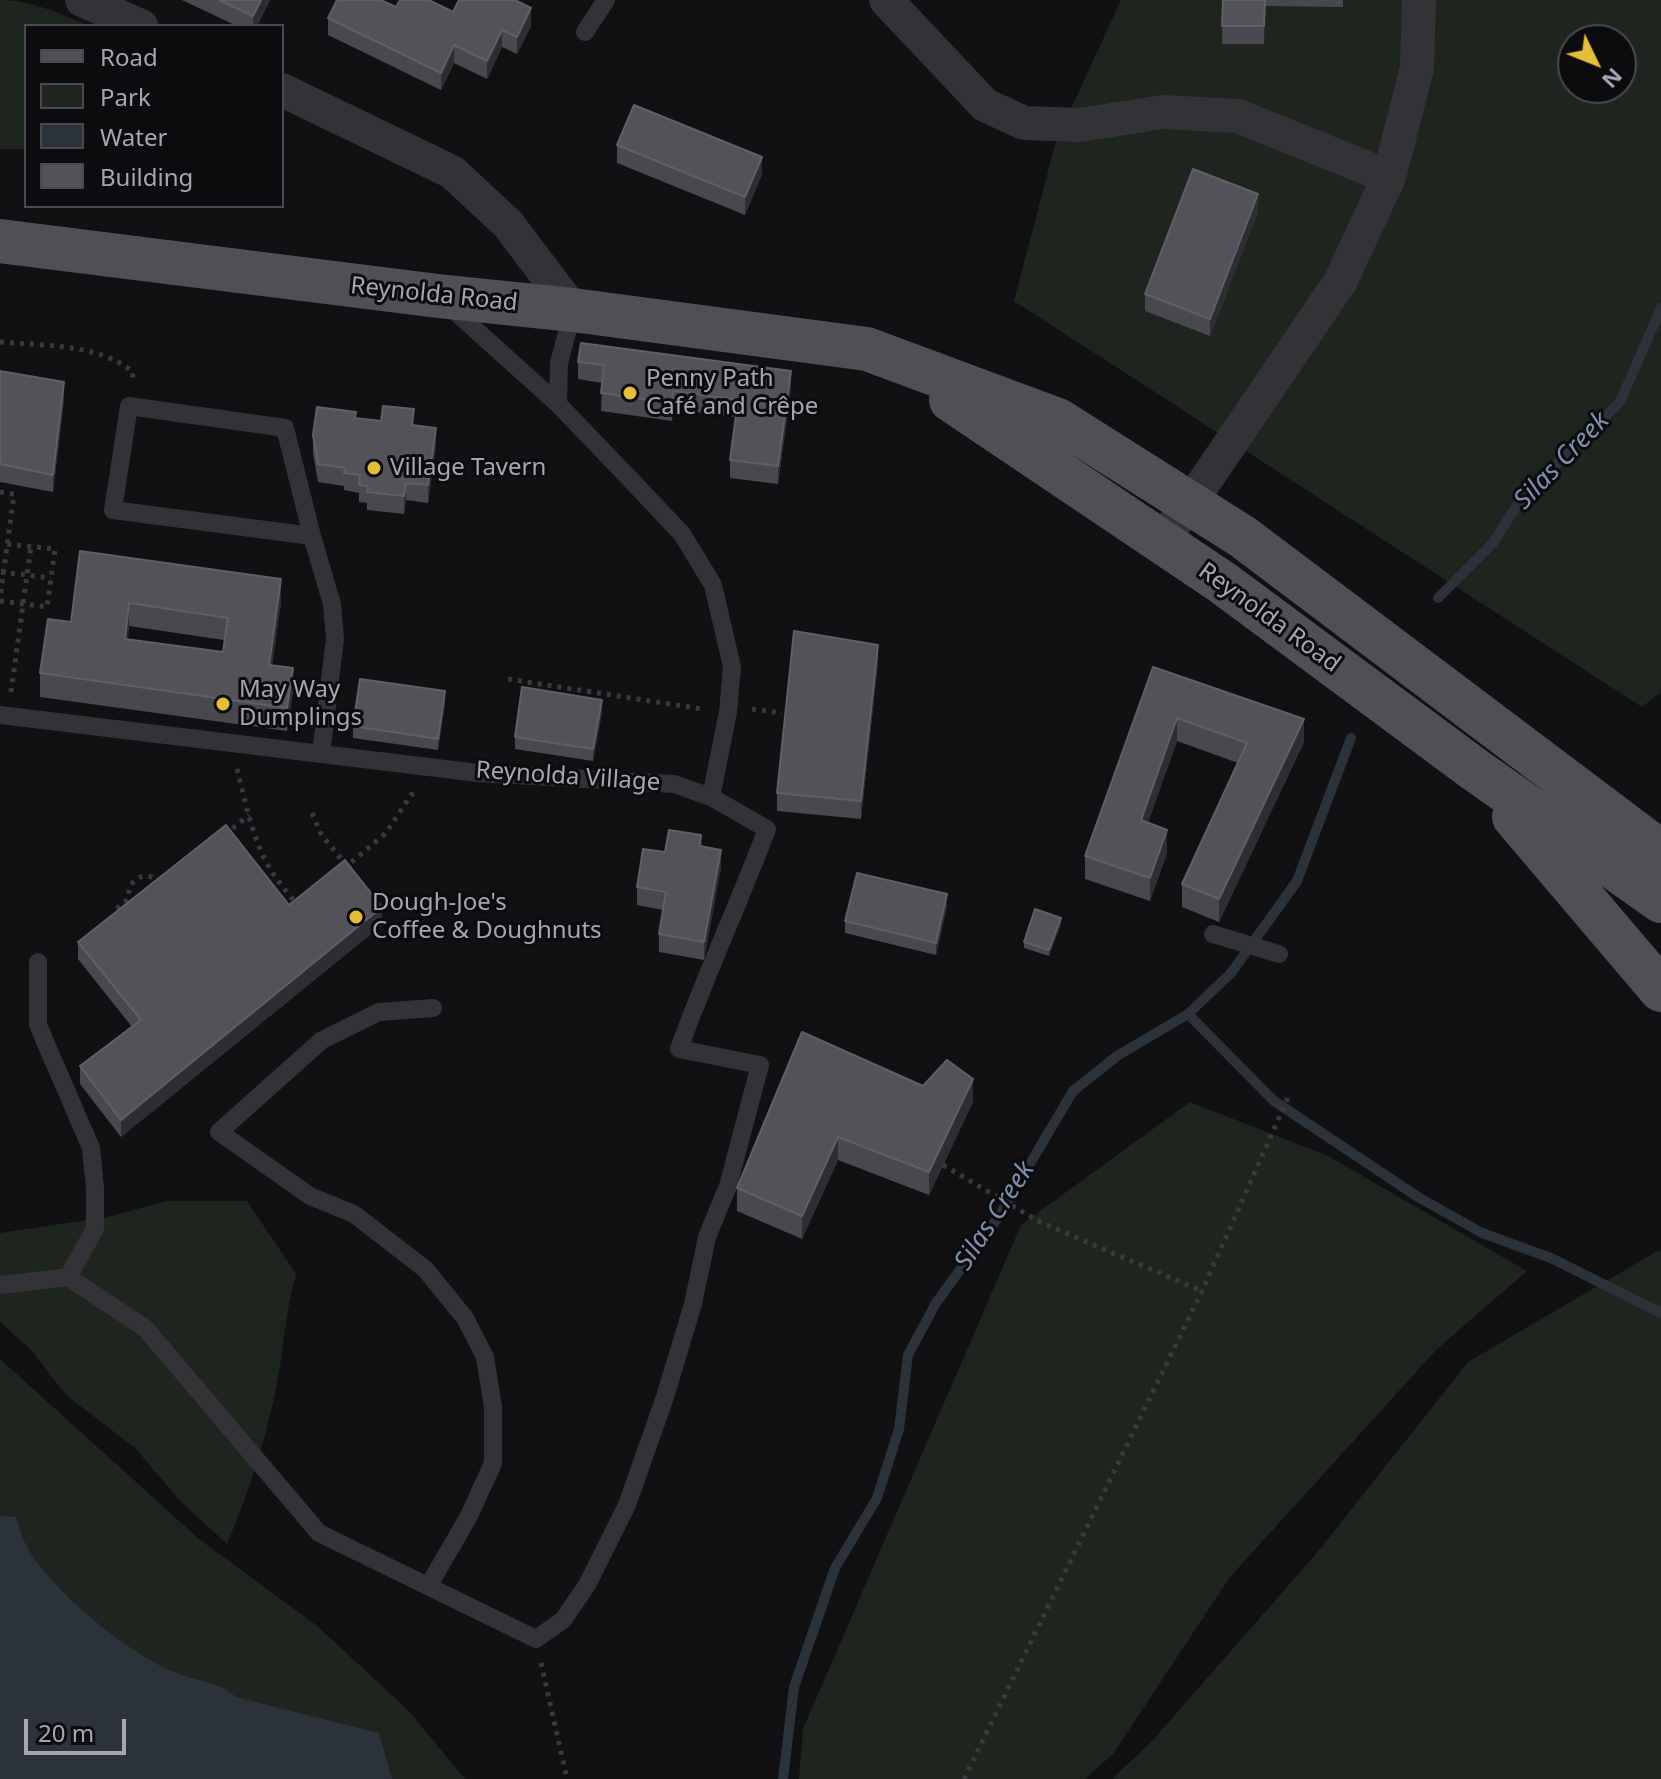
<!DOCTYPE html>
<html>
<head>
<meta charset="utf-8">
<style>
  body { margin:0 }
  #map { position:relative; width:1661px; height:1779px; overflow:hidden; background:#111113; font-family:"Noto Sans",sans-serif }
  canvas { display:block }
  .legend { position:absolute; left:24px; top:24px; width:260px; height:184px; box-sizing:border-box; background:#0c0c0e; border:2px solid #494a50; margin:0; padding:10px 14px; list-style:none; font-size:24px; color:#a4a6b2 }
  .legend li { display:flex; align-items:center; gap:16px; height:40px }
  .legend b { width:40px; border:2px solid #494a50 }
  .north { position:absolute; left:1557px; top:24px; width:80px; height:80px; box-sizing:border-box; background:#0c0c0e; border:2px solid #494a50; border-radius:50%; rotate:133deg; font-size:22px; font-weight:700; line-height:32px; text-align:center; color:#a4a6b2 }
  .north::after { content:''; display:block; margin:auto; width:28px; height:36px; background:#e3be38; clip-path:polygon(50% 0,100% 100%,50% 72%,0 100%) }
  .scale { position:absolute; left:24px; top:1719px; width:102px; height:36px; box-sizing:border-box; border:4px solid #a4a6b2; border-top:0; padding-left:10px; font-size:24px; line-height:28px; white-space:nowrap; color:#a4a6b2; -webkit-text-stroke:6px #0c0c0e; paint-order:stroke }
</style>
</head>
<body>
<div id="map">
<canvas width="1661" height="1779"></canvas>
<ul class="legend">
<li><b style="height:10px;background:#4f5056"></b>Road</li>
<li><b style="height:22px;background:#1e251f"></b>Park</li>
<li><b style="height:22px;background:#2c323a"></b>Water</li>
<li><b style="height:22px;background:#525258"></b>Building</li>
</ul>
<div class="north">N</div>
<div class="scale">20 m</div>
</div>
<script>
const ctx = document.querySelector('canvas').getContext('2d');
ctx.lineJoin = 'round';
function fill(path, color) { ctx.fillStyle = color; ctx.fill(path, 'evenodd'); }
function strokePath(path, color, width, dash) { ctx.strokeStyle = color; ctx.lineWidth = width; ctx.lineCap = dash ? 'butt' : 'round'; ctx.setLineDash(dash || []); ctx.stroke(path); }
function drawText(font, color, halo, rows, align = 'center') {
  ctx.font = font + ' "Noto Sans",sans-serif'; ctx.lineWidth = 6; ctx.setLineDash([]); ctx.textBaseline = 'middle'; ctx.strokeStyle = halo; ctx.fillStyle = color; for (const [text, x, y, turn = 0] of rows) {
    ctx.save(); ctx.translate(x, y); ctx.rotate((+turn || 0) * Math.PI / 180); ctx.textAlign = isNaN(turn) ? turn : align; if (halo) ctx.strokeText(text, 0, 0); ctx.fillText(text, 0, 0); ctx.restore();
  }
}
fill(new Path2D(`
  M0,0C29,0 62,13 88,26H26V149H0Z
  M1121,0H1661V692L1642,707L1014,301L1056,141ZM1573,40H1621V88H1573Z
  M1190,1102L1328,1156L1527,1271L1437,1349L1230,1577L1113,1754L1085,1779H799L803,1729L1021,1225Z
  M166,1201H247L296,1274C287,1305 285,1335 280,1366C270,1427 251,1488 227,1544L181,1502L135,1448L66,1395L32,1351L0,1322V1233L108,1217Z
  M1661,1249V1779H1112L1152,1741L1316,1554L1468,1362Z
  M0,1359L199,1539L316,1625L408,1710L465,1779H0Z`), '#1e251f');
fill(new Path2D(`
  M0,1516L16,1517C19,1525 20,1533 24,1541C45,1586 127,1653 174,1672C195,1681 218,1681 236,1697L379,1733L392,1779H0Z`), '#2c323a');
strokePath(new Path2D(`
  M1438,598L1493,543L1521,499L1620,402L1661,308
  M1188,1014L1274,1101L1418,1197L1482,1233L1551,1258L1661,1313
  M783,1779L794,1687L835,1568L877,1498L899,1429L908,1355L936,1303L999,1216L1073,1091L1117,1056L1188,1014L1231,973L1297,881L1351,738`), '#2c323a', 10);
strokePath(new Path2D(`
  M0,342C42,346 98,343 133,372L132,381
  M0,492L14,494L0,598
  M1,572L51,578
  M0,601L47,607L55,549L7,544
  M508,679L702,709
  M11,692L31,546
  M752,709L782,713
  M237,769C246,804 253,844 274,875C281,885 289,895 297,904
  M312,813L321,834L347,866L386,833L411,795L416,792
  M225,835L249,815
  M121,915L115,910L128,899C128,877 146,869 162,883
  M943,1165L1040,1222L1202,1291
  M541,1663L567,1779
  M964,1779L1202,1291L1290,1093`), '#393a3e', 5, [4, 6]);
strokePath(new Path2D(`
  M585,32L606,0
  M558,404L559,363L573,310
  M312,536L113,510L129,406L285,428L312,536L332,604L335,639L321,753
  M0,715L478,773L674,784L711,797L728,712L732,667L713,585L682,534L631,480L558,404L448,305
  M1213,934L1279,954
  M38,962V1025L91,1148L95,1188V1229L68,1277
  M0,1285L68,1277L145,1328L319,1533L536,1639L563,1620L587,1585L627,1505L665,1397L693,1304L707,1237L728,1186L760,1065L679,1049C706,974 739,903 767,829L711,797
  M429,1585L469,1516L493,1463V1407L485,1357L465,1318L425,1269L354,1214L310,1196L219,1132L322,1040L379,1012L433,1008`), '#333337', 18);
strokePath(new Path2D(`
  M82,0L141,26
  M886,0L985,105L1024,123L1080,125L1163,112L1238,116L1389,177L1340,282L1190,503L1161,541
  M282,90L452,172L508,224L573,310
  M1389,177L1417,68L1419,0`), '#333337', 34);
strokePath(new Path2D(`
  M0,241L438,296L573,310L867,349L1058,420L1243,537L1661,852
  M951,400L1223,583L1474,769L1661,901
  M1514,817L1661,990`), '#4f5056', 44);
fill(new Path2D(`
  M182,0H270L257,26H237Z
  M1223,0H1343V7L1265,6L1264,44H1222Z
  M396,7L531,26L517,54L502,47L487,79L454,63L441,90L328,35V18Z
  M617,145L762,174L745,215L617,163Z
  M1258,212L1210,336L1145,311V294Z
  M578,362L791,389L778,484L730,478V460L736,417L673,409L672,421L601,411L602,383L578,379Z
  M0,371L64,400L53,492L0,482Z
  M356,418L414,426L436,445L428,503L406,500L404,514L367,510V503L359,502V493L344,490V486L318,482L313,453V435Z
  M80,551L281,602L272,665L293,691L287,731L40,697V673L71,622ZM129,626L224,640L223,652L128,639Z
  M878,662L861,819L777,811V793Z
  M1153,667L1304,742L1219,922L1182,907V884L1238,763L1177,741L1148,822L1167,853L1150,901L1085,879V856Z
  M445,703L438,750L353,738V726Z
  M602,712L593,761L515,749V737Z
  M701,846L721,867L704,960L659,952V934L663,910L637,905V887L665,852Z
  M289,905L382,925L121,1137L80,1084V1066L132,1027L78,959V942Z
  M947,906L936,955L845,933V921Z
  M1061,924L1049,956L1024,948V942Z
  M923,1086L973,1102L929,1195L838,1160L802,1239L737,1211V1188Z`), '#48484e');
fill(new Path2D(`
  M261,0H270L257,26H253V16Z
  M531,8V26L517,54V37Z
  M502,30V47L487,79V61Z
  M454,45V63L441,90V73Z
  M762,157V174L745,215V197Z
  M1258,194V212L1210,336V319Z
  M791,371V389L778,484V466Z
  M64,382V400L53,492V475Z
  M673,391V409L672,421V403Z
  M436,428V445L428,503V485Z
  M406,483V500L404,514V496Z
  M281,579V602L269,688V665Z
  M129,603V626L125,662V639Z
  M878,645V662L861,819V801Z
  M293,668V691L287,731V708Z
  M445,691V703L438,750V739Z
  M602,700V712L593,761V749Z
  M1177,718V741L1141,843V820Z
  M1304,719V742L1219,922V899Z
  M1167,830V853L1150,901V878Z
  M721,850V867L704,960V942Z
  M947,894V906L936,955V943Z
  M382,907V925L121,1137V1120Z
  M1061,918V924L1049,956V950Z
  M973,1079V1102L929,1195V1172Z
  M838,1137V1160L802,1239V1216Z`), '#2e2e32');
const building = new Path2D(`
  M219,0H261L253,16Z
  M337,0H381L396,7L400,0H429L453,12L459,0H515L531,8L517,37L502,30L487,61L454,45L441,73L328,18Z
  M1223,0H1265L1264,26H1222Z
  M634,105L762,157L745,197L617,145Z
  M1193,169L1258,194L1210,319L1145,294Z
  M581,343L791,371L778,466L730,460L738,400L673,391L672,403L601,393L604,365L578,362Z
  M0,371L64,382L53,475L0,464Z
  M383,406L414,409L412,425L436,428L428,485L406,483L404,496L367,492L368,486L359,485L360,475L344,473L345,468L318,464L313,435L317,407L356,412L355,418L381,421Z
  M80,551L281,579L269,665L293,668L287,708L40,673L48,619L71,622ZM129,603L228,618L223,652L125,639Z
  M794,631L878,645L861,801L777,793Z
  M1153,667L1304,719L1219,899L1182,884L1247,743L1177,718L1141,820L1167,830L1150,878L1085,856Z
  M360,679L445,691L438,739L353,726Z
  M522,687L602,700L593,749L515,737Z
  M226,825L289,905L345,860L382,907L121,1120L80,1066L141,1020L78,942Z
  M669,830L701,835L700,846L721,850L704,942L659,934L666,892L637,887L643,849L665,852Z
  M857,873L947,894L936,943L845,921Z
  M1035,909L1061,918L1049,950L1024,942Z
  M802,1032L923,1086L947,1060L973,1079L929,1172L838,1137L802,1216L737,1188Z`);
fill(building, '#525258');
strokePath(building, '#5f5f66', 2);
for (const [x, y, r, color] of [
  [630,393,8,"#e3be38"],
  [374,468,8,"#e3be38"],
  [223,704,8,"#e3be38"],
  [356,917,8,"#e3be38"]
]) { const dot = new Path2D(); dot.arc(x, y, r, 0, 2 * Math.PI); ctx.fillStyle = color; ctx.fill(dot); strokePath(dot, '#0c0c0e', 3); }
drawText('24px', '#a4a6b2', '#0c0c0e', [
  ["Reynolda Road",434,295,6],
  ["Reynolda Road",1269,618,36],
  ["Reynolda Village",568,777,4]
]);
drawText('24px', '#a4a6b2', '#0c0c0e', [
  ["Penny Path",646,379],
  ["Café and Crêpe",646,407],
  ["Village Tavern",390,468],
  ["May Way",239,690],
  ["Dumplings",239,718],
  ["Dough-Joe's",372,903],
  ["Coffee & Doughnuts",372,931]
], 'left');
drawText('italic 26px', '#7c90ab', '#0c0c0e', [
  ["Silas Creek",1562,461,-46],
  ["Silas Creek",995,1216,-57]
]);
</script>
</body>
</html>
